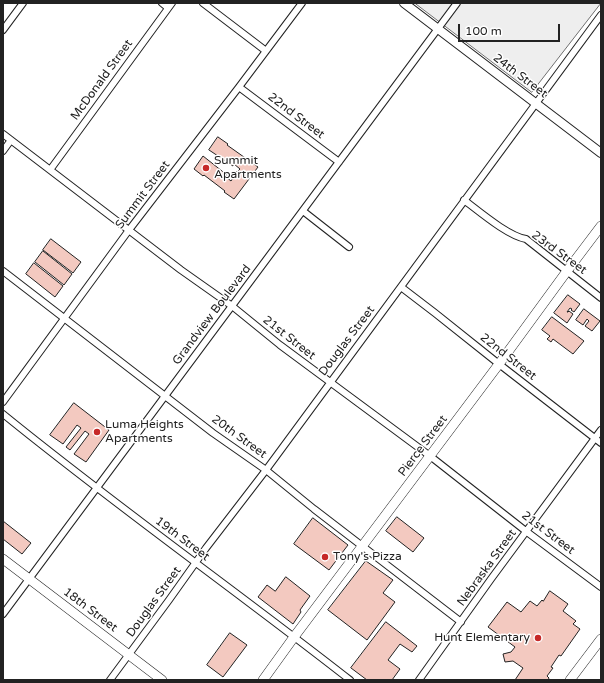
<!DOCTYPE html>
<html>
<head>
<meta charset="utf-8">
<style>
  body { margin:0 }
  #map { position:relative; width:604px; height:683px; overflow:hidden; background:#fff; font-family:"Varela Round",sans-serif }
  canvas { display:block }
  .frame { position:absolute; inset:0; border:4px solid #222; pointer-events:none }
  .scale { position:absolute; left:458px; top:24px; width:102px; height:18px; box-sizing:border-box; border:2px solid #222; border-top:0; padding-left:5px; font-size:12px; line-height:14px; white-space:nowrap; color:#222; -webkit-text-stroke:3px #fff; paint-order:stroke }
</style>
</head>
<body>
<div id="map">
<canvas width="604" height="683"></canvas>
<div class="frame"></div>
<div class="scale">100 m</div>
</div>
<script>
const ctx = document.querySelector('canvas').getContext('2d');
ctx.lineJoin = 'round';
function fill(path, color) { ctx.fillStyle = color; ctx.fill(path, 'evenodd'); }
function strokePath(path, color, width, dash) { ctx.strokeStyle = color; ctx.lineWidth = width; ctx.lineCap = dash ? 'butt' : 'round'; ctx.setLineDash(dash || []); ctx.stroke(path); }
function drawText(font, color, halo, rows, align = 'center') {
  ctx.font = font + ' "Varela Round",sans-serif'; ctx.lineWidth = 3; ctx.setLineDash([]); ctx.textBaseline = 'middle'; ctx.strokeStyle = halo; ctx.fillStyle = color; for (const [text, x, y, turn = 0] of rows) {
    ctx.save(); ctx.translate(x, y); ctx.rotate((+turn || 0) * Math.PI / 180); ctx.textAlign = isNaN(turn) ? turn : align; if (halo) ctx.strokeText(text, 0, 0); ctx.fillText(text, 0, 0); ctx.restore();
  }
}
const green = new Path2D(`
  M415,3H601L532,92Z`);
fill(green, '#eee');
strokePath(green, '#6f6f6f', 1);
const building = new Path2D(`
  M218,137L228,144L227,145L258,167L234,199L224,192L225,191L204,175L203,176L194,169L203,156L227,175L226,177L231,181L233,178L231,177L236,171L237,172L240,169L234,164L233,166L209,150Z
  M51,239L81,262L73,273L43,250Z
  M43,251L72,274L64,285L35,262Z
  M34,263L63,286L55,297L26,274Z
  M568,295L580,304L574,312L571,310L572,309L570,308L567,312H568L569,311L573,314L567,323L554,313Z
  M584,309L600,321L592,331L585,326L589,321L587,319L583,325L576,320Z
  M552,317L584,341L573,354L553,339L551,342L547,339L550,336L542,330Z
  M74,403L109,430L86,462L74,454L89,434L85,431L70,450L66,447L81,428L77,425L63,444L50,435Z
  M397,517L424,538L413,552L386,531Z
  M313,518L348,545L329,570L294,544Z
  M3,521L31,543L22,554L3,539Z
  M366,561L393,580L383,593L395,602L367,640L328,610Z
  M286,577L310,596L300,610L301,612L293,624L258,597L267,585L275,591Z
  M550,591L568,604L563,611L576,621L573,624L580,629L561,656L559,655L551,667L553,668L547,676L549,678L548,680H515L523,668L513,661L505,662L503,654L511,652L515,647L488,627L507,602L521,612L530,601L537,606L542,600L543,601Z
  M386,622L417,646L412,652L400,644L388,660L400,669L392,680H367L351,668Z
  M230,633L247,645L223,677L207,665Z`);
fill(building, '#f3c9c0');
strokePath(building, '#222', 1);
const minor = new Path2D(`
  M162,3L168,8
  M203,3L266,51
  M3,30L23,3
  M239,87L339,162
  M3,134L181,270L232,306L280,345L430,456L527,532L601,587
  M3,151L11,140
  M50,170L172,3
  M464,200C480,212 508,236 526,239L601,298
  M303,211L349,247
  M3,271L213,433L266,470L314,509L461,622
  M401,287L435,313L499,364L601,443
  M3,402L129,230L239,87L302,3
  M3,414C116,506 235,590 350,680
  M3,614L457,3
  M110,680L169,600L206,548L266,470L601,15
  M419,680L491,579L601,430`);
const tertiary = new Path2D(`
  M404,3L601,153`);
const secondary = new Path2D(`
  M3,559L162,680
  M263,680L294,637L499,364L567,271L601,226
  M570,680L601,639`);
strokePath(minor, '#222', 8);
strokePath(tertiary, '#222', 10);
strokePath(secondary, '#222', 10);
strokePath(minor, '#fff', 6);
strokePath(tertiary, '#fff', 8);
strokePath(secondary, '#fff', 9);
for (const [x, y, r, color] of [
  [206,168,4,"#c62828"],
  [97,432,4,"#c62828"],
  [325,557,4,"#c62828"],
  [538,638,4,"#c62828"]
]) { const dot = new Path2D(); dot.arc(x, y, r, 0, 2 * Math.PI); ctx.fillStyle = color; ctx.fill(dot); strokePath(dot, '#fff', 1.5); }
drawText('12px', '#222', '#fff', [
  ["24th Street",520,76,37],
  ["McDonald Street",102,80,-54],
  ["22nd Street",296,116,37],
  ["Summit Street",143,195,-53],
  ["23rd Street",559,253,36],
  ["Grandview Boulevard",212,315,-53],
  ["21st Street",289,338,38],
  ["Douglas Street",347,341,-53],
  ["22nd Street",508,357,38],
  ["20th Street",239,437,36],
  ["Pierce Street",423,446,-53],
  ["21st Street",548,533,37],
  ["19th Street",182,539,37],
  ["Nebraska Street",487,568,-54],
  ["Douglas Street",154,602,-54],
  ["18th Street",90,610,37]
]);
drawText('12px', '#222', '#fff', [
  ["Summit",214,161],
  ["Apartments",214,175],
  ["Luma Heights",105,425],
  ["Apartments",105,439],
  ["Tony's Pizza",333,557],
  ["Hunt Elementary",530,638,"right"]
], 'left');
</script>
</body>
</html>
